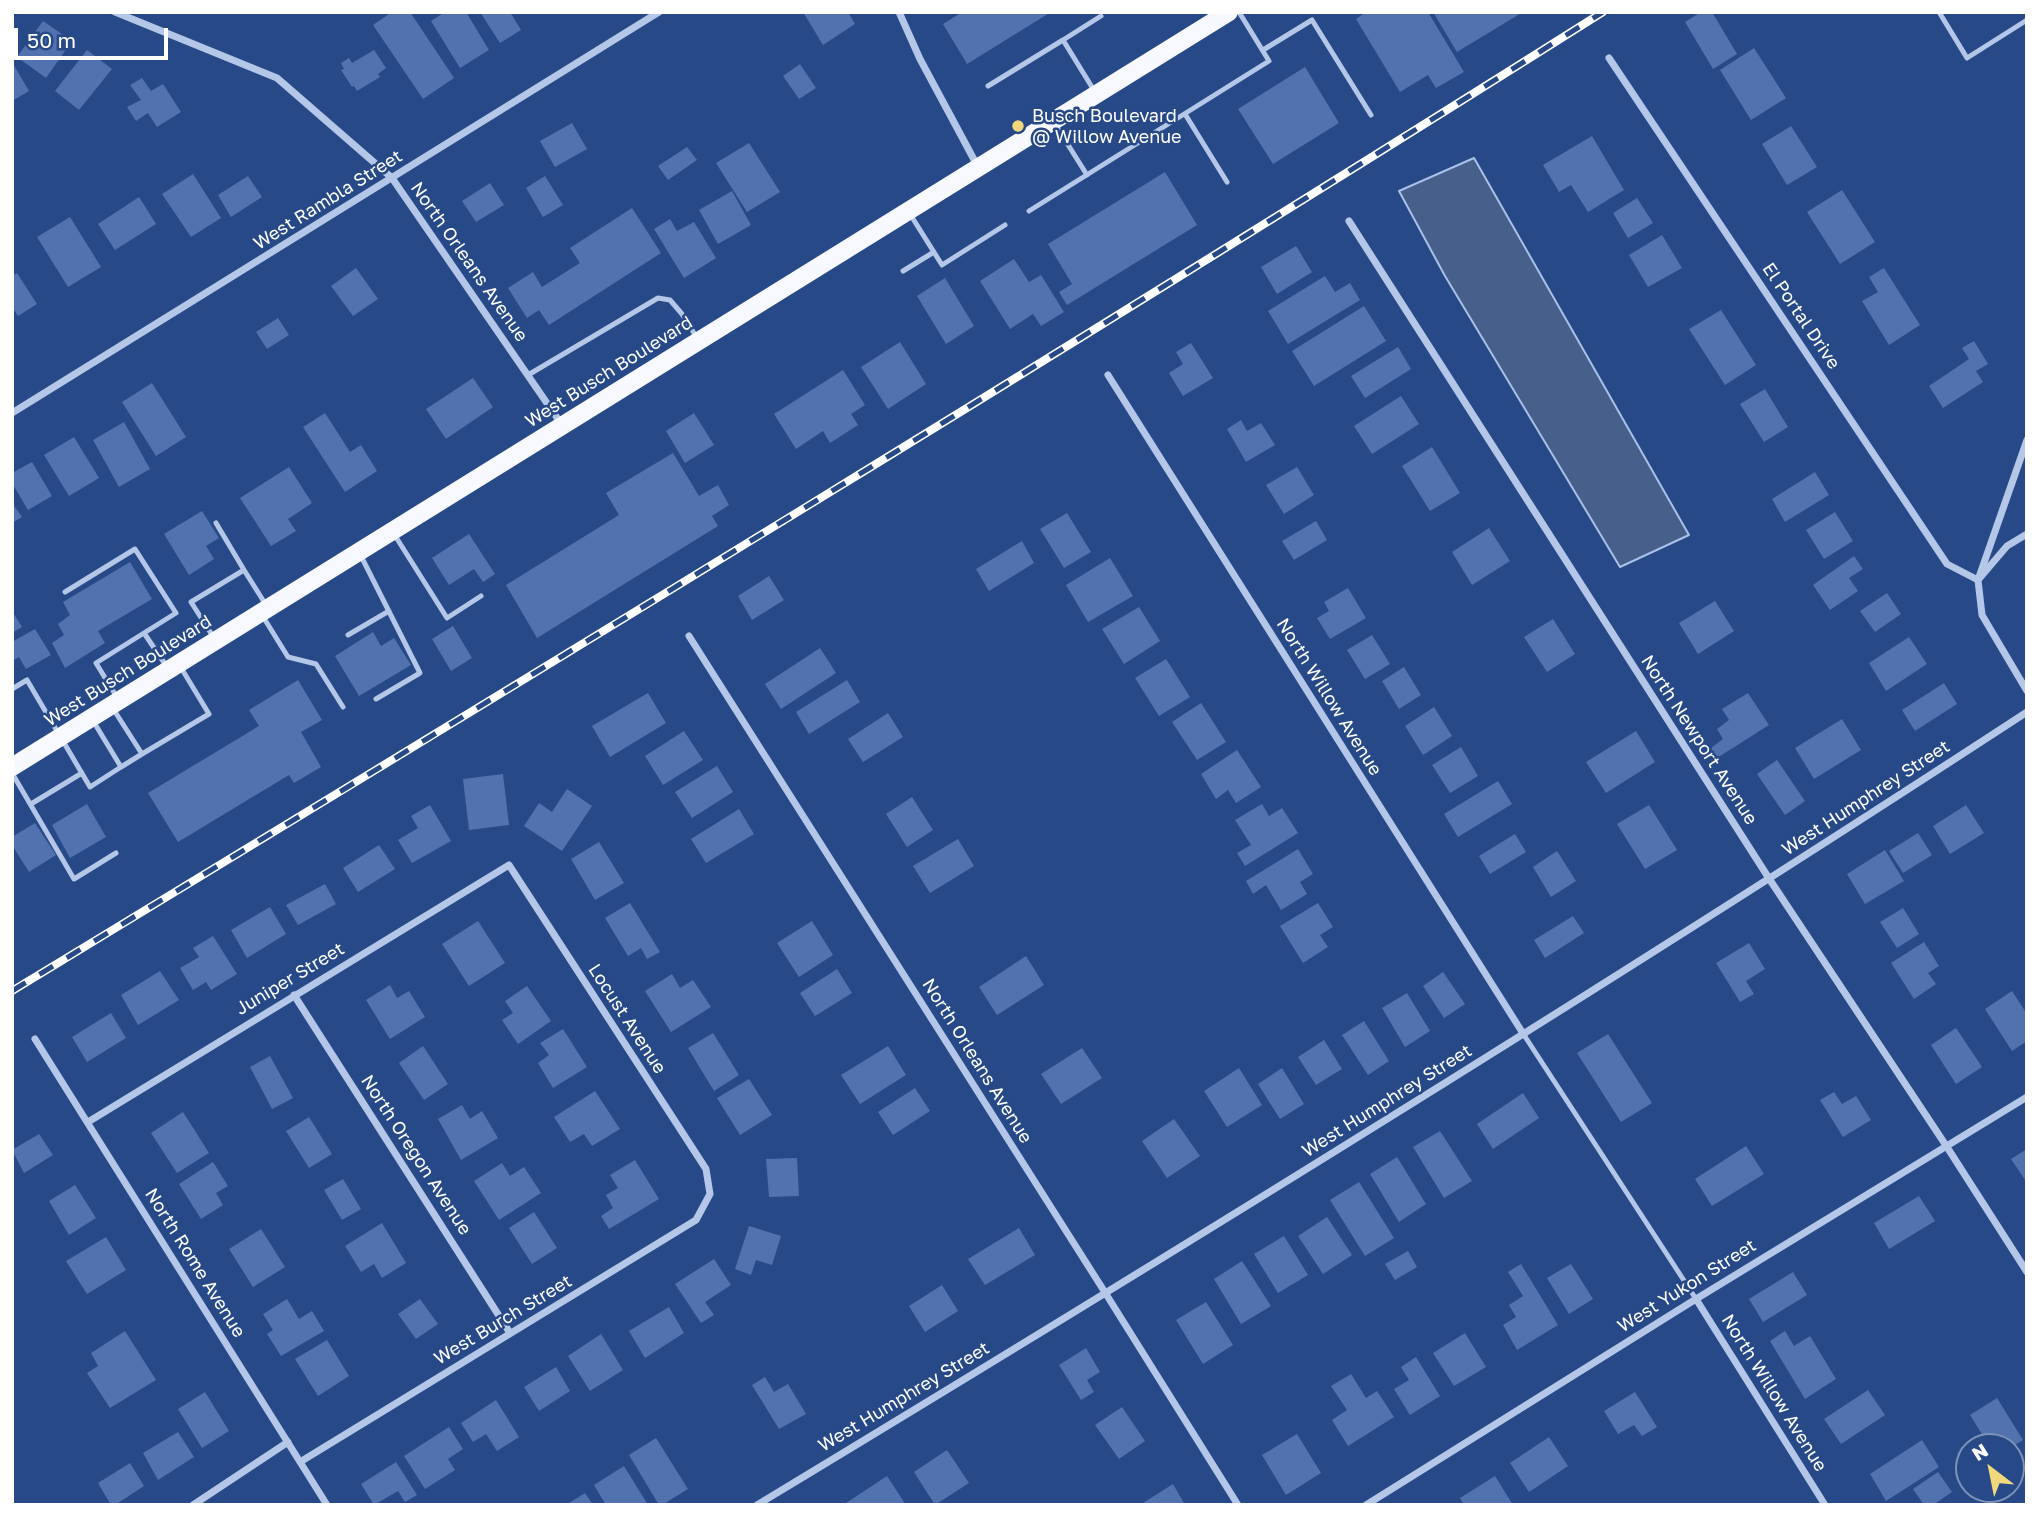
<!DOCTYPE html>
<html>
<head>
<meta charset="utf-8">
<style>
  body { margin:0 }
  #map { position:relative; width:2039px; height:1517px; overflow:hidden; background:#284987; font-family:"Golos Text",sans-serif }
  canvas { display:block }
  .frame { position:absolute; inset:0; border:14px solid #fff; pointer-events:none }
  .north { position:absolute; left:1955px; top:1433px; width:70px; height:70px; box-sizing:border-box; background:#284987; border:2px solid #7e92b7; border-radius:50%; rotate:328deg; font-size:19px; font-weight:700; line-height:28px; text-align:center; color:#fff }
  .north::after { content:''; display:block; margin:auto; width:24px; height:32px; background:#f0d87b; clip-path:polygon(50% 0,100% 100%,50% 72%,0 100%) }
  .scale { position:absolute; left:14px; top:28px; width:154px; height:32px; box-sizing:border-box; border:4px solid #fff; border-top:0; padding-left:9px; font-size:21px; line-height:24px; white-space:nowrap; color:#fff; -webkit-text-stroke:5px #284987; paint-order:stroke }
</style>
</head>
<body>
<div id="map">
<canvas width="2039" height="1517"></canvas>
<div class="frame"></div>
<div class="north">N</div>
<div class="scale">50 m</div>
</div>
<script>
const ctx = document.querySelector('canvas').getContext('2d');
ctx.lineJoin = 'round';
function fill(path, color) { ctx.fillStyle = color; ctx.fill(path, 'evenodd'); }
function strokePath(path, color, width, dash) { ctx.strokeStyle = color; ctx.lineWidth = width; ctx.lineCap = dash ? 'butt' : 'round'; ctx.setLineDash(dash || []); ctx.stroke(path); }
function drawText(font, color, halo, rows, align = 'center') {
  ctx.font = font + ' "Golos Text",sans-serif'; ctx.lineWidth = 5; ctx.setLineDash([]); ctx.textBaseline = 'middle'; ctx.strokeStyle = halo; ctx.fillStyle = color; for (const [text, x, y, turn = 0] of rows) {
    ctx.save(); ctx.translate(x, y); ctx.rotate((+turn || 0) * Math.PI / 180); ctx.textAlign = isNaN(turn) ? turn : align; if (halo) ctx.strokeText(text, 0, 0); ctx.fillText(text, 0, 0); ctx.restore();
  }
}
const water = new Path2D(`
  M1474,158L1689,535L1620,567L1445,276L1399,191Z`);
fill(water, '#475f8b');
strokePath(water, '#a9c1e8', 2);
fill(new Path2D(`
  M392,12H410L454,78L423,99L373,25Z
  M445,12H466L489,50L460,68L431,21Z
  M480,12H510L521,30L500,43Z
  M803,12H848L855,24L823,45Z
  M962,12H1051L967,64L943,24Z
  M1366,12H1428L1464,72L1436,88L1428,75L1400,92L1356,19Z
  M1433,12H1523L1457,52Z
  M1701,12H1712L1737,54L1713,69L1685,22Z
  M43,21L72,41L46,78L17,57Z
  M1754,48L1786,98L1751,120L1720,70Z
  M87,50L112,69L79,110L55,91Z
  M374,50L386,68L378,74L380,77L357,91L354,86L352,87L341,70L344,69L341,63L349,58L352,63Z
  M12,62L29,91L12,101Z
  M800,64L816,88L799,99L783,76Z
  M1305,67L1339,123L1273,164L1238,109Z
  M142,78L151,91L163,84L181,112L157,127L148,113L136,121L127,107L141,100L130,85Z
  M572,123L587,149L555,167L540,141Z
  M1791,126L1817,167L1787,185L1762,144Z
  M1592,136L1624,190L1588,212L1571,185L1559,192L1543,165Z
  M749,143L780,192L747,212L716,163Z
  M687,147L697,160L668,180L658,166Z
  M1165,172L1197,225L1067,305L1059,292L1072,284L1048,244Z
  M193,174L221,218L191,237L162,194Z
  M248,176L262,197L231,217L218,195Z
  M545,176L563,205L543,217L526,188Z
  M490,183L504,205L476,222L462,201Z
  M1842,190L1875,242L1840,264L1807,212Z
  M732,191L751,225L718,244L699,210Z
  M139,197L156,224L115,250L98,224Z
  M1637,198L1653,223L1628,238L1613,213Z
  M632,208L661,253L549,325L539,310L527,318L508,288L533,272L542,287L580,263L570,248Z
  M70,217L101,267L68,287L37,237Z
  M670,219L677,231L694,222L716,258L684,278L654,229Z
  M1662,235L1682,268L1648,287L1629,255Z
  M1296,246L1312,272L1277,294L1261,267Z
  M1014,259L1029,282L1041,275L1064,312L1041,326L1033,314L1010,329L980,281Z
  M356,268L378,299L353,316L331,286Z
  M1884,268L1920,325L1889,345L1862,301L1878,292L1869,277Z
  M17,273L37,304L18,316L12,307V276Z
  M1325,276L1335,292L1350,283L1360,300L1288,344L1268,311Z
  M945,278L974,326L946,344L917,296Z
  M1364,306L1386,341L1314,386L1292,351Z
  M1721,310L1756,365L1725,385L1689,329Z
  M278,318L289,335L267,349L256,332Z
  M1974,341L1988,364L1976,371L1983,382L1943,408L1929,386L1969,359L1962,348Z
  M900,342L926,384L888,409L861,367Z
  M1191,343L1213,378L1183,396L1169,373L1183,364L1176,352Z
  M1398,347L1411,369L1365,398L1351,376Z
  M843,370L865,405L851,414L858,425L830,443L823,431L796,449L774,414Z
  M473,378L493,407L446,439L426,409Z
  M152,383L186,437L156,456L122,402Z
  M1765,389L1788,427L1764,442L1740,404Z
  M1401,396L1419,424L1372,454L1354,426Z
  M325,413L350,452L361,445L377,471L345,492L303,427Z
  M694,413L714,445L685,463L666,431Z
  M1241,420L1247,431L1261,423L1275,445L1246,462L1227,429Z
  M124,422L150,469L119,487L93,440Z
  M74,437L99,478L69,496L44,455Z
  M1432,447L1460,493L1430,511L1402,466Z
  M673,453L699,496L718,485L729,505L712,516L718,526L537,638L506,585L619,515L606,493Z
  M32,462L52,496L28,510L12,483V473Z
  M289,467L312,503L288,519L296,531L271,546L240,498Z
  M1297,467L1314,495L1284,514L1266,485Z
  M1815,472L1829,495L1785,522L1772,499Z
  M12,503L22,517L12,523Z
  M202,511L219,538L206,546L214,559L189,575L164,534Z
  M1835,512L1853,541L1824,559L1806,530Z
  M1067,513L1091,552L1064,568L1040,529Z
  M1316,521L1327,540L1294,560L1282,541Z
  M1489,528L1510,561L1472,585L1452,552Z
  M469,534L495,574L483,582L474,569L449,585L432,558Z
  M1022,541L1034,563L989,591L976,569Z
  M1854,556L1863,569L1849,578L1858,591L1830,610L1813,585Z
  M1110,558L1133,596L1088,622L1066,585Z
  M130,562L152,599L98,631L105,643L65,668L52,643L64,635L58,624L70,615L63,602Z
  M769,576L784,600L752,620L738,596Z
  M1348,588L1366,618L1330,639L1317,618L1329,611L1324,602Z
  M1887,593L1901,614L1875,632L1860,611Z
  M1715,601L1734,631L1698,654L1679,623Z
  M1139,607L1160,641L1124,664L1102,629Z
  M12,611L22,627L12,633Z
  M1553,619L1575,654L1547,672L1524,637Z
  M453,626L472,658L451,671L432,639Z
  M35,629L51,655L26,669L19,657L12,661V642Z
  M373,632L381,646L394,638L411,665L359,696L335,656Z
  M1372,635L1390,664L1365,679L1347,650Z
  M1909,637L1927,664L1886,691L1869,663Z
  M820,648L836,673L781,709L765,684Z
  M1166,659L1190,697L1159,716L1135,678Z
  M1404,667L1421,695L1399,709L1382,681Z
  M298,680L322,720L301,732L321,767L294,783L289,775L178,842L148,793L259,726L249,710Z
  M847,680L860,702L809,734L796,712Z
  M1944,683L1957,704L1915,731L1902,710Z
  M648,693L666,723L610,757L592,726Z
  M1748,693L1769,725L1717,758L1711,748L1723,739L1717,729L1729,720L1722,709Z
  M1201,703L1226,742L1197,760L1172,722Z
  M1434,707L1452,736L1423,755L1405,726Z
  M888,713L903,737L863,762L848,739Z
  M1842,719L1861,750L1814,779L1795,748Z
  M684,731L703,760L663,785L645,756Z
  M1636,731L1655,762L1606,793L1586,762Z
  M1461,747L1478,776L1450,793L1432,765Z
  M1237,750L1261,787L1236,803L1228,790L1216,799L1201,774Z
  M1777,760L1805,801L1785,815L1757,774Z
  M717,766L733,792L692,818L675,792Z
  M503,774L509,825L469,830L463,779Z
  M1498,781L1512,804L1458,837L1444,814Z
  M567,789L592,806L562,851L524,826L539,803L552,812Z
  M912,797L933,830L907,847L886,814Z
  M87,804L106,837L70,858L52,825Z
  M1262,804L1269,816L1282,808L1298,833L1245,866L1237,853L1251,845L1235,820Z
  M430,805L451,841L412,863L398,840L418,828L411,816Z
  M1649,805L1677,850L1645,869L1617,824Z
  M1966,805L1984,833L1950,854L1933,826Z
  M739,809L754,834L706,863L691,839Z
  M35,823L56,855L29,872L12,845V837Z
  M1918,833L1932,855L1903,873L1889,851Z
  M1515,834L1526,852L1490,874L1479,856Z
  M958,839L974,866L930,893L913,866Z
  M599,842L624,883L595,900L571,859Z
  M379,845L395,869L358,892L343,868Z
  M1298,849L1313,874L1300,882L1307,894L1281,910L1266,885L1253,894L1246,881Z
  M1885,850L1904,881L1865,904L1847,874Z
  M1557,851L1576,881L1551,897L1533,867Z
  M325,884L336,904L298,925L286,905Z
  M630,903L660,952L647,959L641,948L628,956L605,918Z
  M1318,903L1333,927L1320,935L1328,947L1303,963L1280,926Z
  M270,907L286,934L247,958L231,930Z
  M1903,908L1919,934L1897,948L1880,922Z
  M1573,916L1584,933L1545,958L1534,940Z
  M478,921L505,963L469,986L442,944Z
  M812,921L833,955L799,977L777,943Z
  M213,936L237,974L211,990L206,982L193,990L180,968L199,957L193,948Z
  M1924,942L1939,966L1928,973L1936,984L1914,999L1891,963Z
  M1749,943L1765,969L1746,981L1754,994L1740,1002L1716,963Z
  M1026,956L1044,985L997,1015L979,987Z
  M837,969L852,993L815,1016L800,993Z
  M160,971L179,1000L138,1025L121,995Z
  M1443,972L1465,1004L1444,1018L1423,986Z
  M672,974L680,988L693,980L711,1007L671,1032L645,991Z
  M390,985L397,998L409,991L425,1017L390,1039L366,1000Z
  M527,986L551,1021L518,1044L502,1020L513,1013L505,1001Z
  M2012,991L2027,1014V1041L2012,1051L1985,1009Z
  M1407,993L1430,1031L1405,1047L1382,1008Z
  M111,1013L126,1038L87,1062L72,1037Z
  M1364,1021L1389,1061L1368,1075L1342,1035Z
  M1956,1028L1982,1067L1956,1084L1931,1045Z
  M563,1029L587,1067L553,1088L538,1063L549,1055L540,1043Z
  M713,1033L739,1075L714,1091L688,1048Z
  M1608,1034L1652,1103L1621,1122L1577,1053Z
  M1324,1040L1342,1069L1316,1085L1298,1057Z
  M423,1046L448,1084L424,1100L399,1063Z
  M888,1046L906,1075L860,1104L841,1075Z
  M1082,1048L1102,1078L1061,1104L1041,1074Z
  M270,1056L293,1098L272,1109L250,1067Z
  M1239,1068L1262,1105L1227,1127L1204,1091Z
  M1282,1068L1304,1104L1280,1119L1258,1084Z
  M749,1079L772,1115L740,1135L717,1098Z
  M915,1088L930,1111L893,1135L878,1112Z
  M595,1091L620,1129L592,1146L584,1134L570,1142L554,1117Z
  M1834,1092L1842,1104L1856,1096L1871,1120L1843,1137L1820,1100Z
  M1523,1093L1539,1118L1493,1149L1477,1124Z
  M462,1105L470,1119L482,1111L498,1138L461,1160L438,1119Z
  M183,1112L209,1153L177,1173L151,1133Z
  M309,1117L332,1154L309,1168L286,1131Z
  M1174,1119L1200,1156L1167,1178L1142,1141Z
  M1440,1131L1472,1181L1444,1198L1413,1147Z
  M39,1134L53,1155L24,1173L12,1150Z
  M1746,1146L1764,1174L1712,1206L1695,1179Z
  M2027,1149V1183L2011,1159Z
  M1397,1157L1426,1204L1399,1222L1370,1174Z
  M797,1158L799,1196L769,1197L766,1159Z
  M635,1160L659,1199L609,1229L601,1216L613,1208L606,1195L618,1188L610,1175Z
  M213,1162L228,1186L216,1193L223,1205L201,1219L179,1184Z
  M502,1163L510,1176L524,1167L541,1193L499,1220L474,1181Z
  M343,1179L361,1209L342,1220L324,1190Z
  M1359,1182L1394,1238L1365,1256L1330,1200Z
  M75,1185L96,1218L69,1235L49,1201Z
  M1919,1196L1935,1221L1889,1249L1874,1223Z
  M534,1212L557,1248L532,1264L509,1228Z
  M1327,1217L1352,1255L1323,1274L1298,1236Z
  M382,1223L406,1263L382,1278L374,1264L361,1272L345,1246Z
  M749,1226L781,1236L772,1265L756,1260L751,1275L735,1269Z
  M1019,1228L1035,1255L985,1285L968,1259Z
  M261,1229L285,1267L253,1287L229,1249Z
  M1284,1236L1308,1275L1278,1293L1254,1254Z
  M106,1237L126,1270L87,1294L66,1261Z
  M1408,1251L1417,1267L1395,1280L1385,1264Z
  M714,1259L731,1285L705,1302L714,1315L701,1323L675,1284Z
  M1242,1261L1271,1306L1241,1324L1214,1279Z
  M1521,1264L1558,1325L1517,1350L1503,1325L1516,1317L1509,1305L1523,1296L1508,1272Z
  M1571,1264L1593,1299L1569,1314L1547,1278Z
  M1793,1272L1807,1295L1763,1322L1749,1299Z
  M942,1285L958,1311L925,1332L909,1306Z
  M287,1299L299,1319L312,1311L324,1331L281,1356L267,1334L273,1330L263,1314Z
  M420,1299L438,1324L416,1339L398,1314Z
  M1206,1302L1233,1345L1203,1364L1176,1320Z
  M669,1307L684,1333L645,1358L629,1331Z
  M125,1331L156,1380L110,1408L87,1373L98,1366L91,1353Z
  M1785,1331L1794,1346L1810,1336L1836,1379L1805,1399L1770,1341Z
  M1465,1333L1486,1367L1454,1386L1433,1353Z
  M601,1334L623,1370L590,1391L568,1356Z
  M327,1340L349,1376L318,1396L295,1359Z
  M1086,1348L1100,1372L1087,1380L1094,1392L1081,1400L1059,1365Z
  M1416,1357L1440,1396L1410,1415L1394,1389L1409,1380L1401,1367Z
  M556,1367L570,1391L539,1411L524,1387Z
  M1351,1374L1366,1398L1377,1391L1394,1417L1348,1446L1332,1420L1347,1410L1331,1386Z
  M765,1377L774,1392L788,1384L806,1414L779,1429L752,1385Z
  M1868,1390L1885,1415L1841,1444L1824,1419Z
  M205,1392L229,1431L202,1448L178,1409Z
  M1635,1392L1657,1427L1642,1436L1634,1425L1618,1434L1604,1411Z
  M1997,1398L2023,1440L2012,1447H1990L1970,1415Z
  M496,1400L519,1437L497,1451L486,1434L473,1442L461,1423Z
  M1122,1407L1145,1441L1119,1459L1095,1425Z
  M449,1427L463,1449L448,1459L455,1470L425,1489L404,1456Z
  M178,1432L194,1457L158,1480L143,1453Z
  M1297,1434L1321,1473L1286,1495L1262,1455Z
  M1549,1437L1568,1466L1529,1492L1510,1463Z
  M656,1438L688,1489L662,1505H659L629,1455Z
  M1922,1440L1939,1467L1886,1501L1870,1474Z
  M947,1450L969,1483L935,1505L914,1472Z
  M396,1462L417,1495L405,1502L398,1491L374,1505L361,1484Z
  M130,1463L144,1486L115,1505H111L98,1483Z
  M624,1466L648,1505H606L594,1485Z
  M1938,1472L1952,1492L1933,1505H1924L1913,1489Z
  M887,1476L906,1505H843Z
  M1495,1476L1513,1505H1464L1460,1498Z
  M1173,1484L1185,1505H1144L1143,1503Z
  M585,1493L593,1505H566Z`), '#5172af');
strokePath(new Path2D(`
  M1939,12L1967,58L2027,20
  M1063,40L1101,16
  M1263,50L1312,20L1371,115
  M988,86L1063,40L1095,92
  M1185,114L1227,182
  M1055,124L1087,175
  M1029,211L1269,61L1239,12
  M910,214L942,265L1005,225
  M903,271L934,252
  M528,375L658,298L670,300L682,314L697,338
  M216,523L244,570
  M394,534L447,618L481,596
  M360,554L420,673L376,699
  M65,592L135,549L176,613L144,633
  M262,615L288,657L316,664L343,707
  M348,635L389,611
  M214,638L191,602L244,570L266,605
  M12,689L27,680L90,787L121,767L92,719
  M118,699L96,663L144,633L167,667
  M112,707L142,754L209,714L180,666
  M121,767L142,754
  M12,773L74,879L116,853
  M31,804L82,773
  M1524,1035L1696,1299`), '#b5c7e8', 5);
strokePath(new Path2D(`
  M115,12L277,78L392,178L562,425
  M899,12L920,59L978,167
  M1609,58L1947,564L1978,580L2007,546L2027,534
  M1349,221L1770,880L1947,1147L2027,1272
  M1108,375L1524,1035
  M12,413L659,12
  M2027,440L1978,580L1982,615L2027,691
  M689,636L1106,1294L1238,1505
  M294,995L510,1333
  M35,1039L327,1505
  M88,1122L509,865L706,1169L710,1194L696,1220L300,1462
  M1696,1299L1825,1505
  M193,1505L288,1442
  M757,1505C1184,1247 1609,985 2027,712
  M1366,1505L1696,1299L2027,1097`), '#b5c7e8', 7);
strokePath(new Path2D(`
  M12,767L1229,12`), '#f7f9fe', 18);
const rail = new Path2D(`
  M12,991C544,668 1076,344 1603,12`);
strokePath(rail, '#fff', 8);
strokePath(rail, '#284987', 5, [16]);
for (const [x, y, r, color] of [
  [1018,126,7,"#f0d87b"]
]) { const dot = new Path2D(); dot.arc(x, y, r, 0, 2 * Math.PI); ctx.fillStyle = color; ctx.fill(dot); strokePath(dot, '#284987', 2.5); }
drawText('18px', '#fff', '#284987', [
  ["Busch Boulevard",1032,116],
  ["@ Willow Avenue",1032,137]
], 'left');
drawText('18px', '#fff', '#284987', [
  ["West Rambla Street",328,200,-32],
  ["North Orleans Avenue",469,262,55],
  ["El Portal Drive",1801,316,56],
  ["West Busch Boulevard",609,372,-32],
  ["West Busch Boulevard",128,671,-32],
  ["North Willow Avenue",1329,697,58],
  ["North Newport Avenue",1699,740,57],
  ["West Humphrey Street",1866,798,-33],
  ["Juniper Street",290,979,-31],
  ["Locust Avenue",627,1019,57],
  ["North Orleans Avenue",977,1061,58],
  ["West Humphrey Street",1387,1101,-32],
  ["North Oregon Avenue",416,1155,57],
  ["North Rome Avenue",195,1263,58],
  ["West Yukon Street",1687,1286,-32],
  ["West Burch Street",503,1320,-31],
  ["North Willow Avenue",1774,1393,58],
  ["West Humphrey Street",904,1397,-31]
]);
</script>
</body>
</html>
